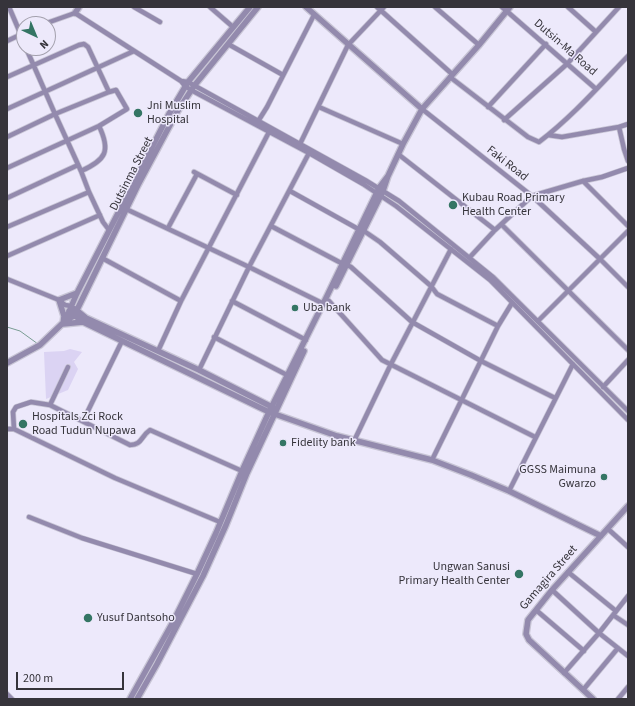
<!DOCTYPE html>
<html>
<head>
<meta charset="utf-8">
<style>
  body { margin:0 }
  #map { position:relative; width:635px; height:706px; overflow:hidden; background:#ede9fb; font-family:"Source Sans 3",sans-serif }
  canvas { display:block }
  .frame { position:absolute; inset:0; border:8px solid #36343b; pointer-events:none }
  .north { position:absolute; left:16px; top:16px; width:40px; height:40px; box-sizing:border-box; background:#ede9fb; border:1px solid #a4a1ae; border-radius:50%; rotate:136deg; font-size:11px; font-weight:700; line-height:16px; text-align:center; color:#36343b }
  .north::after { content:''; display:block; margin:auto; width:14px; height:18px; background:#347564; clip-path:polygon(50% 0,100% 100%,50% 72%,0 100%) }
  .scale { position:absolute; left:16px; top:672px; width:108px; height:18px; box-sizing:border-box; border:2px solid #36343b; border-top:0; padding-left:5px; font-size:12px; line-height:14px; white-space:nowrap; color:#36343b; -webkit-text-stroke:3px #ede9fb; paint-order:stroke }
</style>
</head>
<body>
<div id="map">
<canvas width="635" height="706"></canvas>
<div class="frame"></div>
<div class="north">N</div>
<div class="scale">200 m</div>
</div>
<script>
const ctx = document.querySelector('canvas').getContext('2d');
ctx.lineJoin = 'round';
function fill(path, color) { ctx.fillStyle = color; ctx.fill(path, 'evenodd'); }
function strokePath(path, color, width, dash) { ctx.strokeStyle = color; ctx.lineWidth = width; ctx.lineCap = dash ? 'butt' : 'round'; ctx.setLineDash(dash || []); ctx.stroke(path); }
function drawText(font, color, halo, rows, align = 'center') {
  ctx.font = font + ' "Source Sans 3",sans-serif'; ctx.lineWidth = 3; ctx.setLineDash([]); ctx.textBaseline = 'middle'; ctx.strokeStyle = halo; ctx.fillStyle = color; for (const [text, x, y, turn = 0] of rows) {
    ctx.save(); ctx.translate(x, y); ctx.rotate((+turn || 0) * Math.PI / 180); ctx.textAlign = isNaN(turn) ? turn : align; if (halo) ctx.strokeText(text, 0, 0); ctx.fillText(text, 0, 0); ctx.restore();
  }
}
fill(new Path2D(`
  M70,349L82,352L74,362L78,369L68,390L46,399L44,352L64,351Z`), '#dbd3f3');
strokePath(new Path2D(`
  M7,327L20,331L38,344`), '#799c93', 1);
const minor = new Path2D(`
  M9,7L24,42
  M134,7L160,22
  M210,7L233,27
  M377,7L452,74
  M435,7L479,45
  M502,7L596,89
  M568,7L596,32
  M44,24L75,13L181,81L185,86L191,90L309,153L363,184L396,206L490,280L628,420
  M7,41L24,33
  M228,44L283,75
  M26,48L55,114L81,171L89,192L103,222L109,230
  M7,77L79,45L84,44L88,47L109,92L116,90L127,109L99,126L7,168
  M450,77L528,137L539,142C572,117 600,85 628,56
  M181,81L188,82L365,180L399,201L493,277L628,411
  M319,107L403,144
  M488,107L546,44
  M7,109L134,51
  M422,109L532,196L600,259L628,287
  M504,120L567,64L619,7
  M257,123L267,107L314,15
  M619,127L624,149L628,161
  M548,135L562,137L619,127L628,124
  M7,137L55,114L109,92
  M300,144L348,45L384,7
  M398,154L495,230
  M81,171C106,160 111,151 99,126
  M194,172L237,195
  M583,181L628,226
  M290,191L360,230
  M7,198L78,165
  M126,209L249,267L324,304
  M502,225L628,350
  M271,226L343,264
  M7,227L89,192
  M168,228L197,174
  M364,231L380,242L431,286L437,294L498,326
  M7,256L100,215
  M470,257L495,230L532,196L583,181L602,177L628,168
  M102,258L181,301
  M347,265L351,267L412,322L481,361L555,398
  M7,279L59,300L65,305L71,306
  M232,301L306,340
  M329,301L382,360L535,437
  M538,321L628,231
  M214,337L287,375
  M158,351L181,301L269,132
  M199,370L249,267L309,153
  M603,387L628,360
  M50,405L68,367
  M83,421L122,341
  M7,429H14L115,478L220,522
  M14,429L13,412L16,407L31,402L50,405L130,445C142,445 141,436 150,430L242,471
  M354,441L391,364L451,249
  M432,460L498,326L512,303
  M509,491L573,364
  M29,517L82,538L197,574
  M608,529L628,547
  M568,572L616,611
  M552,590L599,633L628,656
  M536,610L584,651
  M613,615L628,625
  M564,673L599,633L628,596
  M583,690L618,648
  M7,694L12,699
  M618,699L628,687`);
const tertiary = new Path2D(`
  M306,7L422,109
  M75,13L79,7
  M336,286L383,191L388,176
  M77,293L59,300L64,316L63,324L83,322
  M75,309L86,318L199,370L274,408
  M69,311L83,322L269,412L337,436L432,460L471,475L509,491L601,536
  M68,314L77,293L169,114L188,82L250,7
  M7,363L40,345L66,320L74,316L138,185L177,112L194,86L258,7
  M130,699L173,622L197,574L216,533L242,471L269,412L327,296L379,188L388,176L403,144L422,109L479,45L510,7
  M137,699L157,664L203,576L226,525L247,473L304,351
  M593,699L529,640L526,634L528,620L552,590L628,506`);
strokePath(minor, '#c8c5d5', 6);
strokePath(tertiary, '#c8c5d5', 8);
strokePath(minor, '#938aad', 4.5);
strokePath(tertiary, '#938aad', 5.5);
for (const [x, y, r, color] of [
  [138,113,5,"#347564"],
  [453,205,5,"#347564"],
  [295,308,4,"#347564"],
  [23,424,5,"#347564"],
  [283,443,4,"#347564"],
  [604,477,4,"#347564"],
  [519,574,5,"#347564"],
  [88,618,5,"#347564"]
]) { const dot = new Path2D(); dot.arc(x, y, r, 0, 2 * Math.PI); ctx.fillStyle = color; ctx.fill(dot); strokePath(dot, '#ede9fb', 1.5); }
drawText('12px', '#36343b', '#ede9fb', [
  ["Dutsin-Ma Road",565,48,41],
  ["Faki Road",507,164,38],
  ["Dutsinma Street",132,174,-63],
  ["Gamagira Street",549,578,-49]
]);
drawText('12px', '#36343b', '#ede9fb', [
  ["Jni Muslim",147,106],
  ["Hospital",147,120],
  ["Kubau Road Primary",462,198],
  ["Health Center",462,212],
  ["Uba bank",303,308],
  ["Hospitals Zci Rock",32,417],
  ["Road Tudun Nupawa",32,431],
  ["Fidelity bank",291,443],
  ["GGSS Maimuna",596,470,"right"],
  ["Gwarzo",596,484,"right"],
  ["Ungwan Sanusi",510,567,"right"],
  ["Primary Health Center",510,581,"right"],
  ["Yusuf Dantsoho",97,618]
], 'left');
</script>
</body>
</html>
